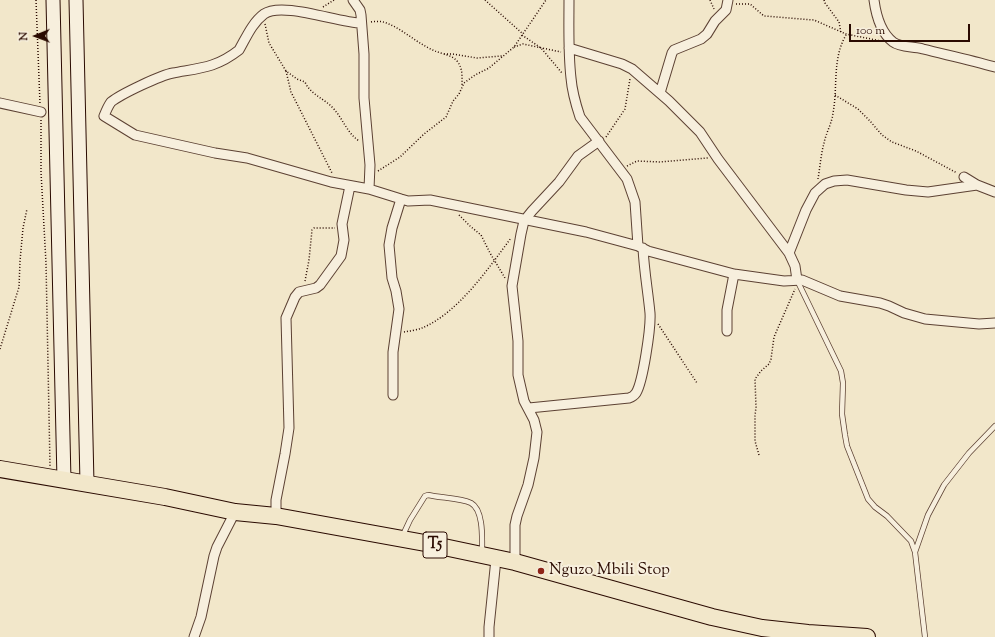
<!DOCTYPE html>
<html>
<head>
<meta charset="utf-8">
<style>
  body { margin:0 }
  #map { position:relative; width:995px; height:637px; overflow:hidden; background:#f2e7ca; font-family:"Sorts Mill Goudy",serif }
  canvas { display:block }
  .north { position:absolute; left:16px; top:16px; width:40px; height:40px; -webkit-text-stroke:3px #f7efdd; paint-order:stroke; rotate:269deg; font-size:11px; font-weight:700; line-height:16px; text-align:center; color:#2a0a01 }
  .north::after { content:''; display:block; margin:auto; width:14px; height:18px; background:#2a0a01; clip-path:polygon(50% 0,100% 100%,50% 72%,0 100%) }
  .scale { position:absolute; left:849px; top:24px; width:121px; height:18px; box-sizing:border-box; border:2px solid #2a0a01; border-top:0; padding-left:5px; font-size:12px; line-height:14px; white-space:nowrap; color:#2a0a01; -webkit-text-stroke:3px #f7efdd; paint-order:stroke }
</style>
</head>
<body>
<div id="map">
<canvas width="995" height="637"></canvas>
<div class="north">N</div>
<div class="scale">100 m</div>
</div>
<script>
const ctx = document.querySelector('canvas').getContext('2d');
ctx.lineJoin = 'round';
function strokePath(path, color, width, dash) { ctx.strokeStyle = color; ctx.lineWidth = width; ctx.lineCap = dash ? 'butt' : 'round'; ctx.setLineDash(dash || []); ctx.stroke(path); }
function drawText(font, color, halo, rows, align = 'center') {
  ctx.font = font + ' "Sorts Mill Goudy",serif'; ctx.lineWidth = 4; ctx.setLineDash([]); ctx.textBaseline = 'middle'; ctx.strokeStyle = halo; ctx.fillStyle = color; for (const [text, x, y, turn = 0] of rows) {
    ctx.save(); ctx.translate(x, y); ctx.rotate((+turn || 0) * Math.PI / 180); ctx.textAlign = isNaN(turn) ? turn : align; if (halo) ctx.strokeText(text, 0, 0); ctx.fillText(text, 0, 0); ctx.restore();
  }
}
const lane = new Path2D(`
  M797,280L841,371L843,383L842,414L845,435L847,446L868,499L875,507L887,516L911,541L915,552L925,637
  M403,535L410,520L425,496L428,495C441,498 460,498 471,503C484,510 482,540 482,552
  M915,552L928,515L944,485L969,453L995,426`);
const street = new Path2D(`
  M353,0L360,10L361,15L364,54V98L370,165L369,189
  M569,0C569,26 568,52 571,78C572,91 576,105 580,117L627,179L635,202L638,246
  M874,0C876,15 880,32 893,42C901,48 913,46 923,49C947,55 971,60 995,67
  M361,23C339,23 282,1 264,14C252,23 246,38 239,50C216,68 200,68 173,73C161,75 121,94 111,102C108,106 106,111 104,116L135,135L215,153L247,158L331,182L369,189L401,199L408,201L430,200L586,232L638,246L648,251L734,274L784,281L802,280L840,296L880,303L889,306L904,313L925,319L979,324L995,323
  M569,48L622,64L632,69L669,101L700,132L718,159L789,253L795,266L797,280
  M660,93L672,53L674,50L701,39L707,34L715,21L726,10L728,0
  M0,103L41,112
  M964,177L977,185L995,192
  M789,253L806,210L815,193L825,184L834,181L847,180L906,190L928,192L977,185
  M727,331V310L734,274
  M393,395V352L399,309L396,291L392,278L389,245L392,228L401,199
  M529,408L629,398C632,397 634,396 636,393C643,382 651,327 650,313C648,292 644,270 643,248
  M276,516V500L285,454L289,428L286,318L295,297L299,292L316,288L320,285L341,256L344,240L342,224L350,186
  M515,562V525L517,516L528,485L534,458L537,432L534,420L524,401L518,375V341L512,286L521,234L524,221L532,211L559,182L578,156L599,141
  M194,637L201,617L214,556L217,547L235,512
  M489,637V627L496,559`);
const secondary = new Path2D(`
  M53,0L64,480
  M76,0L87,483`);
const highway = new Path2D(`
  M0,469L165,497L235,512L276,516L425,543L515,562L712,617L762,628L808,633L867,637`);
strokePath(lane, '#5c4133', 6);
strokePath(street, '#5c4133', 11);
strokePath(secondary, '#2a0a01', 15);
strokePath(highway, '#2a0a01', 18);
strokePath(new Path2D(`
  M36,0L40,104
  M485,0L523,34
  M710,0L714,9
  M824,0L825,3L839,22L841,33
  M736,4H750L764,16L814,20L846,34L881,41
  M323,7L334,0
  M371,22C377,21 383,21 389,24C405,31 418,44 435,51C442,54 452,55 457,61C463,68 462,77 462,85
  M265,24L269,43L286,71L297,79L305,82C310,94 323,98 332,107C343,118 346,132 359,141
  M522,35L541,48L562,73
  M514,47L523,44L561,52
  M444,54H453L477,58L502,56
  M286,71L291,92L332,173
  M835,95L858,109L870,121L882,135L892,142L916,151L957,173
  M41,120V172L46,263L50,466
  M606,137L625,109L630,79
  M627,166L637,161L660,162L708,158
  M378,171L400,157L424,134L446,117L453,101L459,94L464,83L475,75L489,68L514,47L546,0
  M818,179C820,167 821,154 824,143C826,133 832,123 833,113C838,87 832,59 846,35
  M459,215L470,226L481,235L490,253L505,278
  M305,281L309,260L312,230L314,228H335
  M658,324L697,383
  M404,332C410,331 417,330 422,328C458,313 488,269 511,238
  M0,349L19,287L20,261L23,228L27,209
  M759,455L755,441V416L756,407L755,379L761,371L769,364L771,359L774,337L795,289`), '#2a0a01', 1.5, [1, 2]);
strokePath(lane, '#f7efdd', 4.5);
strokePath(street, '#f7efdd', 9);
strokePath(secondary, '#f7efdd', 13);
strokePath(highway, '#f2e7ca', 16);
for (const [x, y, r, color] of [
  [541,571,4,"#8f2418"]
]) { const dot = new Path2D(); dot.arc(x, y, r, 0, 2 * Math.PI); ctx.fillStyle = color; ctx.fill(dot); strokePath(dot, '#f7efdd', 1.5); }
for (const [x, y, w] of [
  [435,545,24]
]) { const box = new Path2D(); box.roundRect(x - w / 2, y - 13, w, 26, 3); ctx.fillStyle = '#f7efdd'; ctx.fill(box); strokePath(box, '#2a0a01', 1); }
drawText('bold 15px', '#2a0a01', null, [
  ["T5",435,545]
]);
drawText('16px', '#2a0a01', '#f7efdd', [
  ["Nguzo Mbili Stop",549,571]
], 'left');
</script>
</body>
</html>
